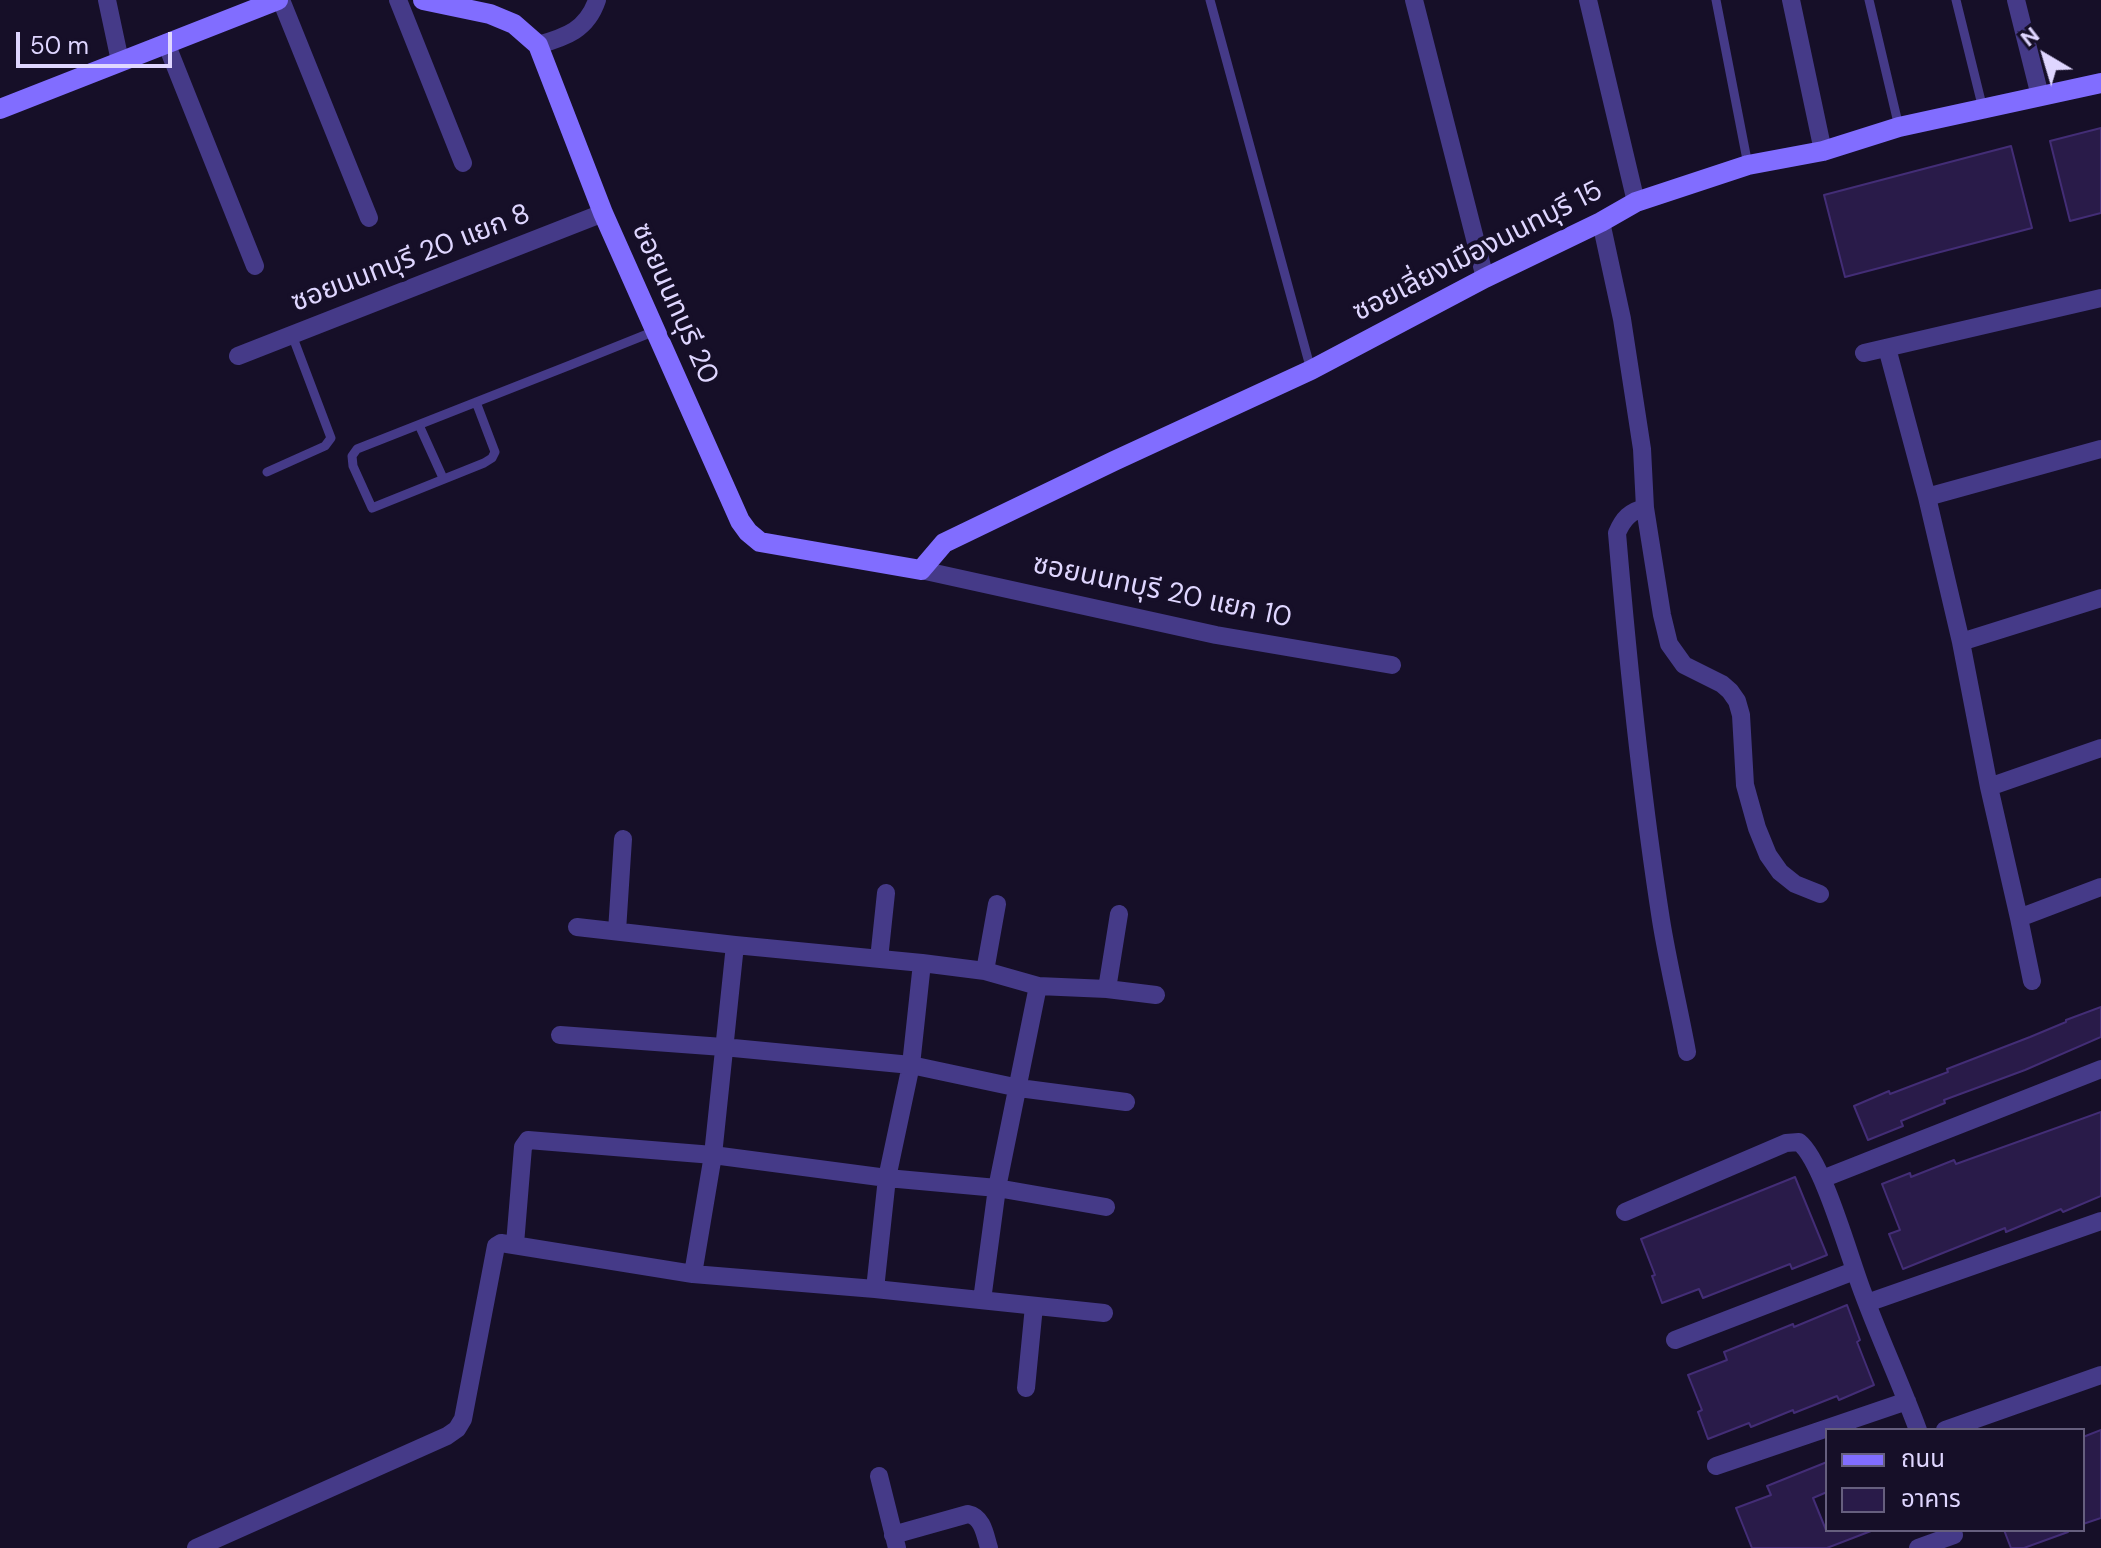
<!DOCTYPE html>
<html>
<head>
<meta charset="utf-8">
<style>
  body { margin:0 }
  #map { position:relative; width:2101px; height:1548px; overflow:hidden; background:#160f28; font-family:"DM Sans","Noto Sans Thai",sans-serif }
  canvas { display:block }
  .legend { position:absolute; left:1825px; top:1428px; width:260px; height:104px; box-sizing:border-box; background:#160f28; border:2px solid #665f7e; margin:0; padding:10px 14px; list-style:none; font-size:24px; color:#dfd6ff }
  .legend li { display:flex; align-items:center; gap:16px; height:40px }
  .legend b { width:40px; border:2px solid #665f7e }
  .north { position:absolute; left:2005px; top:16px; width:80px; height:80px; -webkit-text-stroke:6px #160f28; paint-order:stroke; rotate:322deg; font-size:22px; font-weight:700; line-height:32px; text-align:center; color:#dfd6ff }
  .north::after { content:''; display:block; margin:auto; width:28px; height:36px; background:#dfd6ff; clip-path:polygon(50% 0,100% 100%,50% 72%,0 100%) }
  .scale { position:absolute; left:16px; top:32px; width:156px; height:36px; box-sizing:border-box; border:4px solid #dfd6ff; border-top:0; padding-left:10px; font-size:24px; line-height:28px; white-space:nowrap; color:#dfd6ff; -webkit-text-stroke:6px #160f28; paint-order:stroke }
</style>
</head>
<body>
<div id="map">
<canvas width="2101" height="1548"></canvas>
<ul class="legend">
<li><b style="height:10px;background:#816dff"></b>ถนน</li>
<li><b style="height:22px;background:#291b49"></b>อาคาร</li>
</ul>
<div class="north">N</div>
<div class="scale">50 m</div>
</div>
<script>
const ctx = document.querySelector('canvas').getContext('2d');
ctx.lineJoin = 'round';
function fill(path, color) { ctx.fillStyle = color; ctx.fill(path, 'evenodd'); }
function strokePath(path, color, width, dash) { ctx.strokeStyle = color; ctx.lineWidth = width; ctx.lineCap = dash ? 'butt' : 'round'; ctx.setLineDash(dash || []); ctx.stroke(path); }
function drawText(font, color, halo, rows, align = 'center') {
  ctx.font = font + ' "DM Sans","Noto Sans Thai",sans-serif'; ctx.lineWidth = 8; ctx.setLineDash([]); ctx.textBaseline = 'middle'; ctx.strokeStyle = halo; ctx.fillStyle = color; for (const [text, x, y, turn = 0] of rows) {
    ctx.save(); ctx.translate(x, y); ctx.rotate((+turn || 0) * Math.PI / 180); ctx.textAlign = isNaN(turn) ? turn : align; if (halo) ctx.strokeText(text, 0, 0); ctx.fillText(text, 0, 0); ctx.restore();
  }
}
const building = new Path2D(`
  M2101,128V213L2070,221L2050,141Z
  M2011,146L2032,228L1845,277L1824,195Z
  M2101,1007V1037L2025,1070L1944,1100L1945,1103L1901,1121L1903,1126L1868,1140L1854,1106L1889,1091L1890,1094L1948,1072L1947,1069L2030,1037L2066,1022V1020Z
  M2101,1112V1196L2063,1212L2061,1209L2006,1232L2005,1228L1903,1269L1889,1234L1900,1230L1882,1184L1910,1173L1911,1177L1954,1160L1956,1164Z
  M1795,1177L1827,1255L1792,1269L1790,1264L1703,1298L1699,1289L1662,1303L1652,1276L1655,1275L1641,1239Z
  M1847,1305L1860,1340L1857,1342L1874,1385L1839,1400L1837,1396L1794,1413L1793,1410L1751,1427L1749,1423L1708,1439L1698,1412L1702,1410L1688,1375L1727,1360L1724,1352L1793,1324L1794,1327Z
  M2101,1430V1518L2083,1524V1437Z
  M1827,1462V1492L1813,1498L1826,1530L1871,1531L1827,1548H1752L1736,1508L1771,1495L1767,1486Z
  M2004,1530H2068V1532L2024,1548H2011Z`);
fill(building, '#291b49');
strokePath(building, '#432d76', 2);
strokePath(new Path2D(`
  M1210,0L1311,370
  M1716,0L1748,165
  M1869,0L1899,127
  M1956,0L1983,109
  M476,402L495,452L492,458L484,463L372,508L353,466L352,456L357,449C457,410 556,371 655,331
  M419,425L443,478
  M267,472L325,446L331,438L292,335`), '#453a88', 9);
strokePath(new Path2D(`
  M107,0L120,61
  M281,0L369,218
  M398,0L463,163
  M1414,0L1485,278
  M1588,0L1636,202
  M1791,0L1823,151
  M2016,0L2040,96
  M166,43L255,266
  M538,45C566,37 587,30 597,0
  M1601,222L1622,319L1642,449L1645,508L1662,615L1669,644L1684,665L1722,684L1730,691L1737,701L1741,715L1745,785L1757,828L1768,855L1780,872L1795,884L1820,894
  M1887,348L1927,497L1961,642L1989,787L2019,918L2032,981
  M1864,353L2101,298
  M238,356L603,213
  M1927,497L2101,449
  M1645,508C1630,511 1623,519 1617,533C1628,663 1641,792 1661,920C1668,964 1679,1008 1687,1052
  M921,570L1216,635L1392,665
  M1961,642L2101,598
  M1989,787L2101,748
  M2019,918L2101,887
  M577,927L735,945L922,963L985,971L1038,986L1107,989L1156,995
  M617,931L623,839
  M879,959L886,893
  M985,971L997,904
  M1107,989L1119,914
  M560,1035L723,1047L911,1065L1019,1088L1126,1102
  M1822,1179L2101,1069
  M1625,1212L1786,1143L1799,1142C1823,1161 1850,1260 1863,1293C1880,1339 1901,1384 1918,1430
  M515,1244L523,1147L528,1140L713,1155L887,1178L997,1188L1106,1207
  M693,1274L713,1155L735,945
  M875,1289L887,1178L911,1065L922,963
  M982,1300L997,1188L1038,986
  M1867,1303L2101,1221
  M1675,1340L1854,1271
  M1026,1388L1034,1306
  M1945,1430L2101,1375
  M1716,1466L1907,1401
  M879,1476L897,1548
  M893,1535L968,1514C983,1517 985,1535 989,1548
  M196,1548L447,1436L457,1429L463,1419L496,1246L501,1243L693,1274L875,1289L1104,1313
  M1918,1548L1954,1535`), '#453a88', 18);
strokePath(new Path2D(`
  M423,0L490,14L514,24L538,45L603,213L740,521L748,532L760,542L921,570L944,543L1114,461L1311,370L1485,278L1601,222L1636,202L1748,165L1823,151L1899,127L2101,83
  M0,109L278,0`), '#816dff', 20);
drawText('28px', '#dfd6ff', '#160f28', [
  ["ซอยเลี่ยงเมืองนนทบุรี 15",1478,252,-27],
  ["ซอยนนทบุรี 20 แยก 8",411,259,-21],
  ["ซอยนนทบุรี 20",674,304,66],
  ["ซอยนนทบุรี 20 แยก 10",1162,592,12]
]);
</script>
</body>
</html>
